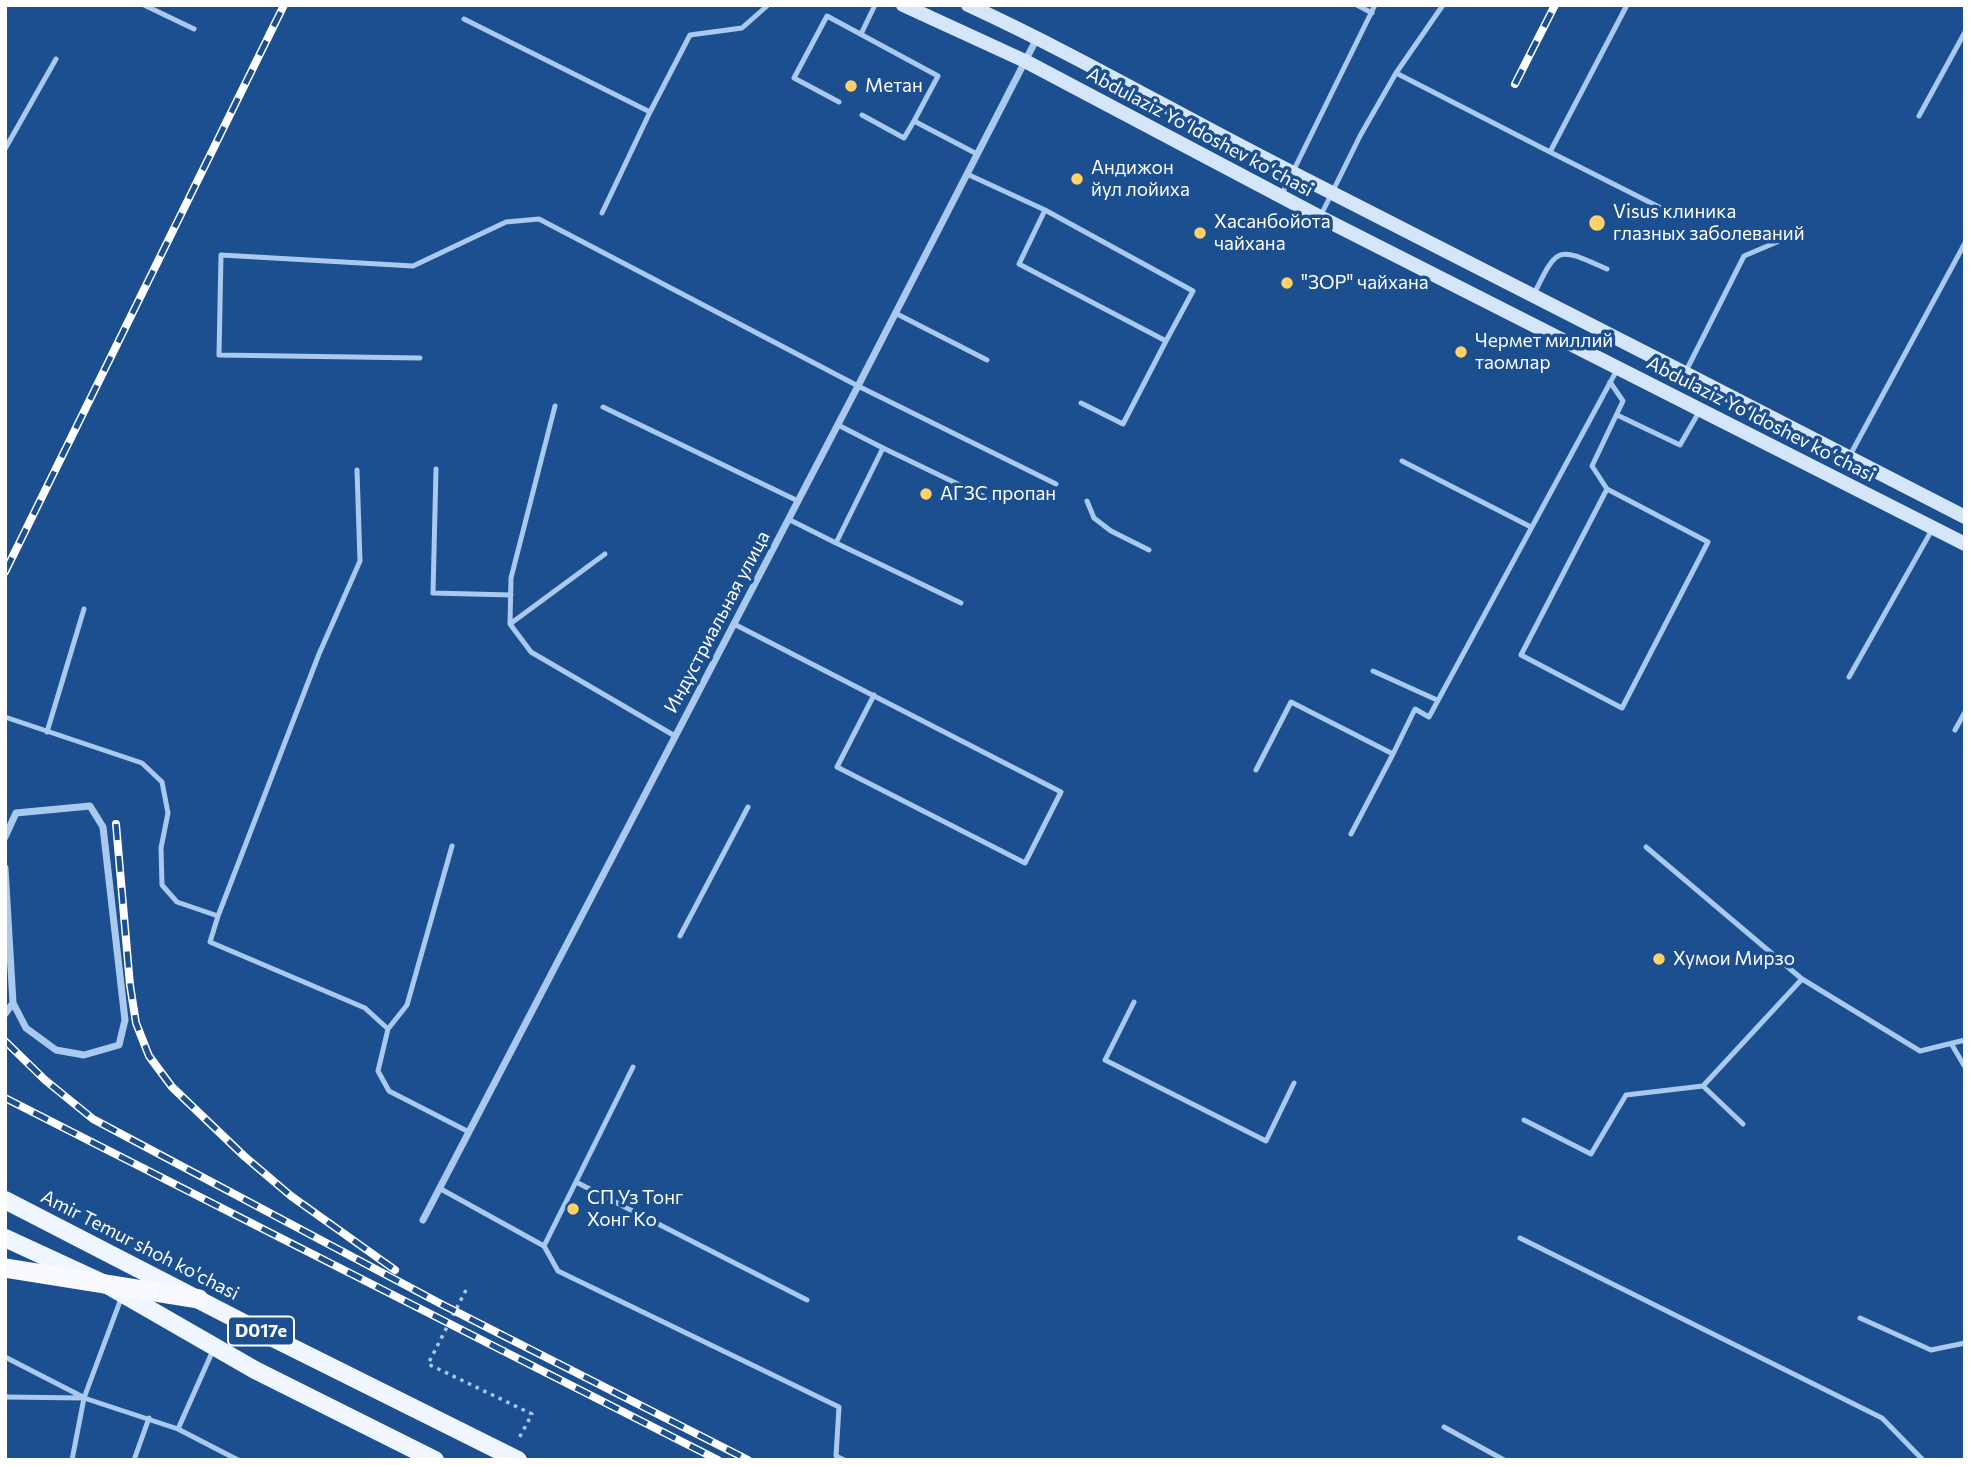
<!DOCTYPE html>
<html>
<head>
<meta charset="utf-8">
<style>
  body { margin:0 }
  #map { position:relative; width:1970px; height:1465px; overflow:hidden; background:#1b4f8f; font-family:Commissioner,sans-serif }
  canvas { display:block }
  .frame { position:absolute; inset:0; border:7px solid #fff; pointer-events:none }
</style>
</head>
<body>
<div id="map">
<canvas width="1970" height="1465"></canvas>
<div class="frame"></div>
</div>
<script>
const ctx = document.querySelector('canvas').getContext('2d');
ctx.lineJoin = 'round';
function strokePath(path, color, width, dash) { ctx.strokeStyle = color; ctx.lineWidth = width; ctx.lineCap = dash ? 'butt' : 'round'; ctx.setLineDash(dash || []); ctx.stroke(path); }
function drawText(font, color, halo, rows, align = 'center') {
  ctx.font = font + ' Commissioner,sans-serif'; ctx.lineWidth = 7; ctx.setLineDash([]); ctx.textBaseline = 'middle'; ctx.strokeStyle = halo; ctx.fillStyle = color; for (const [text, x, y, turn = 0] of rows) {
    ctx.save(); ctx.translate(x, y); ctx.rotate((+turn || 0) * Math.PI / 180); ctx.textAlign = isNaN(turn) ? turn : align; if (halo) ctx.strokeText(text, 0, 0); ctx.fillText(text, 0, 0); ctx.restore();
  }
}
strokePath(new Path2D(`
  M466,1290L428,1364L532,1414L518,1440`), '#a9c9ee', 3.5, [3.5, 5]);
strokePath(new Path2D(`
  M144,5L194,29
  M1357,5L1372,13
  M464,19L650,112L690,35L742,28L768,5
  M861,34L875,5
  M1396,73L1550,152L1627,5
  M839,102L794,78L827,16L938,76L914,121L977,154
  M862,115L904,138L914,121
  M1919,116L1965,32
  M5,149L56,59
  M1550,152L1661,208
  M967,174L1045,210L1019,264L1166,341L1123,424L1081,403
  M1282,194L1375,5
  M1045,210L1193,291L1166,341
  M602,213L650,112
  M1320,217L1360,136L1396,73L1443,5
  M1534,294C1558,245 1557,247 1607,269
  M895,313L987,360
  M420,358L219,355L221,255L413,266L506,222L539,219L858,386L1056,484
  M1685,373L1744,256L1791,236
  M555,406L511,578L510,624L531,652L675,736
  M603,407L798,501
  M1617,415L1680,445L1699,412
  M883,448L991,500
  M1849,457L1965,243
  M1402,461L1531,527
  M436,469L433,593L511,595
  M357,470L360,561L319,654L218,916L210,942L365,1008L388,1029L378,1071L389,1091L469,1132
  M1607,489L1708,542L1622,708L1521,655Z
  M1607,489L1592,466L1623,401L1610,382
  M1087,501L1094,518L1111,531L1149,550
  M788,519L836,543L883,448L838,425
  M836,543L961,603
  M510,624L605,554
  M734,624L1061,792L1025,863L837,767L874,695
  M1373,671L1437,700
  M1849,677L1933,528
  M5,717L142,763L162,782L168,813L161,848L162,885L177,902L218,916
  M1955,730L1965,712
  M47,732L84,609
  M1256,770L1291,702L1393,754L1415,709L1429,717L1618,368
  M1351,834L1393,754
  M1646,847L1802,979L1920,1051L1965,1040
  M680,936L748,807
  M1134,1002L1105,1060L1266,1141L1294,1083
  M388,1029L407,1005L452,846
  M1952,1045L1965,1067
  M1703,1086L1743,1124
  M1524,1120L1591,1154L1626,1095L1703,1086L1802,979
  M576,1182L807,1300
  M439,1188L544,1246L558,1271L839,1407L836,1456L844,1460
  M1520,1238L1882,1418L1923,1460
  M544,1246L633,1067
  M1860,1318L1931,1350L1965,1343
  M5,1357L81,1396
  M5,1397L84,1398L178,1429L238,1460
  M1444,1427L1504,1460
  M178,1429L214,1348
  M72,1460L84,1398L122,1296
  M134,1460L149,1418`), '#a9c9ee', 5);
strokePath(new Path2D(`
  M5,837L16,813L90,806L103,827L125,1020L119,1045L84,1055L56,1050L26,1028L13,1003L5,868
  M5,1014L13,1003
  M423,1220L858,386L1037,38`), '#a9c9ee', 7);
strokePath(new Path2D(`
  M903,5L1025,61L1320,217L1965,544
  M968,5C1079,56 1184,118 1293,173C1518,287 1741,402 1965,517`), '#d6e6fa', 14);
strokePath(new Path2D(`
  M5,1200L265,1334L518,1460
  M5,1238L109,1286L255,1370L435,1460`), '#f0f6ff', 18);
strokePath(new Path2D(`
  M5,1268L199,1299`), '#f8faff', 19);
const rail = new Path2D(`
  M1515,84L1555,5
  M5,572L284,5
  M116,824L130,985L136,1023L149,1056L172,1087L244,1156L291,1196L395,1270
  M5,1041L45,1080L93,1119L443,1305L748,1460
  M5,1098L718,1460`);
strokePath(rail, '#fff', 8);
strokePath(rail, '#1b4f8f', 5, [16]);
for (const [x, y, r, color] of [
  [851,86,7,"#ffd166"],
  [1077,179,7,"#ffd166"],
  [1597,223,9,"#ffd166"],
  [1200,233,7,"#ffd166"],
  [1287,283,7,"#ffd166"],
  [1461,352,7,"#ffd166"],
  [926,494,7,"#ffd166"],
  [1659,959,7,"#ffd166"],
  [573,1209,7,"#ffd166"]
]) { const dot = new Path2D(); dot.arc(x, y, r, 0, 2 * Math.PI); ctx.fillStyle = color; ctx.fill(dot); strokePath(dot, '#1b4f8f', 2.5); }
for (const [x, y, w] of [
  [261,1331,66]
]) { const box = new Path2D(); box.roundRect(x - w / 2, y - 14.5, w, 29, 5); ctx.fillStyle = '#1b4f8f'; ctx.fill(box); strokePath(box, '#fff', 2); }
drawText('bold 18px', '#fff', null, [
  ["D017e",261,1331]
]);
drawText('19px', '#fff', '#1b4f8f', [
  ["Метан",865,86],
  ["Андижон",1091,168],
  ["йул лойиха",1091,190],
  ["Visus клиника",1613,212],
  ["глазных заболеваний",1613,234],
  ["Хасанбойота",1214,222],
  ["чайхана",1214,244],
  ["\"ЗОР\" чайхана",1301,283],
  ["Чермет миллий",1475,341],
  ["таомлар",1475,363],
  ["АГЗС пропан",940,494],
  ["Хумои Мирзо",1673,959],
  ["СП Уз Тонг",587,1198],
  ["Хонг Ко",587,1220]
], 'left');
drawText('19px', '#fff', '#1b4f8f', [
  ["Abdulaziz Yoʻldoshev koʻchasi",1200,132,28],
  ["Abdulaziz Yoʻldoshev koʻchasi",1761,419,27],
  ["Индустриальная улица",717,622,-62],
  ["Amir Temur shoh ko'chasi",140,1245,27]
]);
</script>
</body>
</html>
